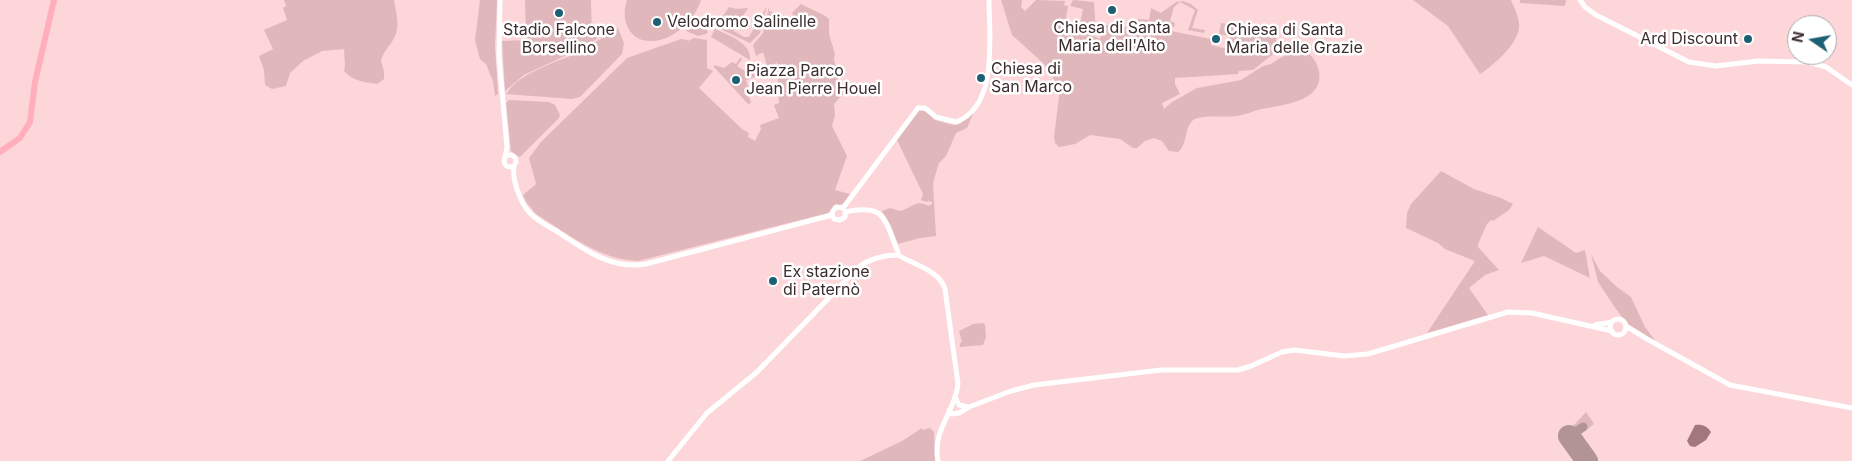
<!DOCTYPE html>
<html>
<head>
<meta charset="utf-8">
<style>
  body { margin:0 }
  #map { position:relative; width:1852px; height:461px; overflow:hidden; background:#fcd6d9; font-family:Inter,sans-serif }
  canvas { display:block }
  .north { position:absolute; left:1787px; top:15px; width:50px; height:50px; box-sizing:border-box; background:#fff; border:1px solid #b1abac; border-radius:50%; rotate:282deg; font-size:14px; font-weight:700; line-height:20px; text-align:center; color:#3c2d2f }
  .north::after { content:''; display:block; margin:auto; width:18px; height:22px; background:#1d6074; clip-path:polygon(50% 0,100% 100%,50% 72%,0 100%) }
</style>
</head>
<body>
<div id="map">
<canvas width="1852" height="461"></canvas>
<div class="north">N</div>
</div>
<script>
const ctx = document.querySelector('canvas').getContext('2d');
ctx.lineJoin = 'round';
function fill(path, color) { ctx.fillStyle = color; ctx.fill(path, 'evenodd'); }
function strokePath(path, color, width, dash) { ctx.strokeStyle = color; ctx.lineWidth = width; ctx.lineCap = dash ? 'butt' : 'round'; ctx.setLineDash(dash || []); ctx.stroke(path); }
function drawText(font, color, halo, rows, align = 'center') {
  ctx.font = font + ' Inter,sans-serif'; ctx.lineWidth = 5; ctx.setLineDash([]); ctx.textBaseline = 'middle'; ctx.strokeStyle = halo; ctx.fillStyle = color; for (const [text, x, y, turn = 0] of rows) {
    ctx.save(); ctx.translate(x, y); ctx.rotate((+turn || 0) * Math.PI / 180); ctx.textAlign = isNaN(turn) ? turn : align; if (halo) ctx.strokeText(text, 0, 0); ctx.fillText(text, 0, 0); ctx.restore();
  }
}
fill(new Path2D(`
  M284,0H394C396,13 401,28 393,40C389,47 383,52 381,61L384,72V79L377,84C365,82 352,81 344,71L345,66L344,49L322,51L303,61L290,73L286,86L272,89L265,85L264,70L259,56L273,49L264,30L287,20L283,8L286,6Z
  M480,0H497L495,46L498,94L495,96L493,81L486,64L480,59L475,40Z
  M525,0H591L592,38L612,25L614,28L584,47L524,75L505,91L502,41L526,40Z
  M627,0H701C695,20 674,40 653,41C629,43 620,19 627,0Z
  M1001,0H1022L1021,7L1025,11L1036,0L1065,1L1064,5L1068,6L1066,17L1077,28L1100,39L1102,31L1106,25H1119V27H1129L1130,23L1211,39V45L1228,49L1230,36L1219,34L1221,23L1235,25V33L1276,32L1277,51L1253,70L1239,71L1238,74L1175,78V84L1180,94L1162,103L1164,109L1172,102L1197,88L1241,80L1263,66L1271,64L1280,58L1301,48C1309,52 1316,60 1318,68C1328,101 1283,105 1262,109C1253,111 1245,115 1236,116C1224,118 1210,115 1198,118C1183,121 1189,144 1178,152L1169,151L1162,141L1154,138L1145,141L1137,148H1133L1120,139L1090,135L1075,144L1059,147L1055,143L1054,137L1059,97L1057,85L1049,70L1043,63L1012,35Z
  M1073,0L1094,2L1096,33L1082,28V25L1080,24L1083,9L1070,6Z
  M1413,0H1511C1514,7 1518,15 1519,23C1522,41 1494,65 1480,74L1448,26Z
  M1520,0H1566L1565,6L1520,3Z
  M1183,1L1191,4L1198,10L1192,28L1205,30L1204,33L1188,30L1195,10L1180,2L1174,7L1170,21L1175,23L1174,27L1138,21V19L1149,20L1151,8L1161,13L1176,2Z
  M801,4C809,9 823,13 829,19V34L835,54L834,59L836,69L835,76L842,83L845,92L834,104L835,115L832,126L847,156L835,190L850,194L843,204L834,206L828,213L638,261C598,259 568,234 536,214L527,203L523,195L536,184L529,158L541,142L627,58L681,39L687,40L688,41L694,38L707,40V68L713,71L699,88L742,129L749,133L748,137L755,141L761,129L760,125L779,118L774,105L779,103L777,62L768,70L763,52L756,56L753,45L763,33L769,6V11L794,18L792,13Z
  M767,6L760,33L750,43L716,27L720,21L723,23L724,20L721,19L729,7L736,9L748,8L734,31L744,37H749Z
  M698,17L708,32L706,34L698,36L686,31Z
  M618,28L624,43L622,54L580,97L572,99L506,94C521,70 561,62 585,49C596,43 606,33 618,28Z
  M715,29C728,35 752,43 750,60L711,37Z
  M740,58L742,59L737,66L745,71L751,66L755,77L746,80L749,90L758,88V90L748,94L751,103L748,104L714,67V65L724,68L732,62L736,64Z
  M509,100L549,102L555,105L560,115L559,118L520,157L517,156L511,151L506,103Z
  M919,110L926,111L935,120L953,125L960,124L974,112L967,128L956,133L946,156L939,163L933,183L936,236L920,238L898,244L891,226L882,211L890,208L901,211C913,207 916,199 929,206L932,204V202L929,201L926,202L921,200L923,194L896,138Z
  M1441,171L1474,189L1501,198L1513,204L1509,210L1493,221L1491,220L1487,224L1478,244V247L1499,270L1485,275L1469,288L1488,315L1427,333L1475,261L1445,249L1438,243L1406,228L1407,213L1411,204Z
  M1538,227L1576,253L1585,250L1590,278L1544,256L1521,263Z
  M1591,254L1600,271L1617,287L1631,297L1645,327L1657,343L1628,325L1616,309L1598,282Z
  M983,323L985,325L986,337L983,345L960,347V343L962,342L959,331L973,324Z
  M1586,412L1594,424L1580,435L1598,461H1575L1558,437L1575,424Z
  M922,428V430L930,428L934,432L935,461H860L902,441Z`), '#e0b8bb');
fill(new Path2D(`
  M1695,425C1702,424 1707,426 1711,432L1706,440L1695,447L1690,446L1687,441Z`), '#a3777b');
strokePath(new Path2D(`
  M1569,436L1583,427`), '#b29497', 9);
strokePath(new Path2D(`
  M1569,436L1587,461`), '#b29497', 22);
strokePath(new Path2D(`
  M500,0L499,57L507,147L505,157
  M1580,0L1585,7L1596,15L1689,62L1716,66L1758,61L1808,62L1826,67L1852,85
  M504 161a6 6 0 1 1 12 0a6 6 0 1 1-12 0Z
  M514,166C512,180 520,202 529,212C537,221 548,226 558,232C585,250 612,270 646,264L832,215
  M843,208L918,108H925L936,117L956,122C999,106 989,36 989,0
  M845,212C886,203 884,219 898,252V255
  M832,215L834,219L840,220L845,217V212
  M832,215L833,211L836,207L843,208
  M1610 327a8 8 0 1 1 16 0a8 8 0 1 1-16 0Z
  M1595,325L1612,322
  M1626,326L1647,339L1730,385L1852,408
  M955,397L959,405L969,407
  M949,410L952,414L959,413L969,407L1011,391L1034,385L1161,370H1238L1251,366L1282,352L1294,350L1344,356L1368,354L1508,312L1532,313L1612,331
  M668,461L707,413L757,372L857,269C867,259 884,255 898,255C914,265 939,270 945,289L958,384C955,413 932,429 938,461`), '#fff', 5);
strokePath(new Path2D(`
  M0,152L20,138L30,122L35,82L54,0`), '#ffaebb', 6);
for (const [x, y, r, color] of [
  [1112,10,5,"#1d6074"],
  [559,13,5,"#1d6074"],
  [657,22,5,"#1d6074"],
  [1216,39,5,"#1d6074"],
  [1748,39,5,"#1d6074"],
  [981,78,5,"#1d6074"],
  [736,80,5,"#1d6074"],
  [773,281,5,"#1d6074"]
]) { const dot = new Path2D(); dot.arc(x, y, r, 0, 2 * Math.PI); ctx.fillStyle = color; ctx.fill(dot); strokePath(dot, '#fff', 2); }
drawText('16px', '#3c2d2f', '#fff', [
  ["Velodromo Salinelle",667,22],
  ["Chiesa di Santa",1112,28,"center"],
  ["Maria dell'Alto",1112,46,"center"],
  ["Stadio Falcone",559,30,"center"],
  ["Borsellino",559,48,"center"],
  ["Chiesa di Santa",1226,30],
  ["Maria delle Grazie",1226,48],
  ["Ard Discount",1738,39,"right"],
  ["Chiesa di",991,69],
  ["San Marco",991,87],
  ["Piazza Parco",746,71],
  ["Jean Pierre Houel",746,89],
  ["Ex stazione",783,272],
  ["di Paternò",783,290]
], 'left');
</script>
</body>
</html>
